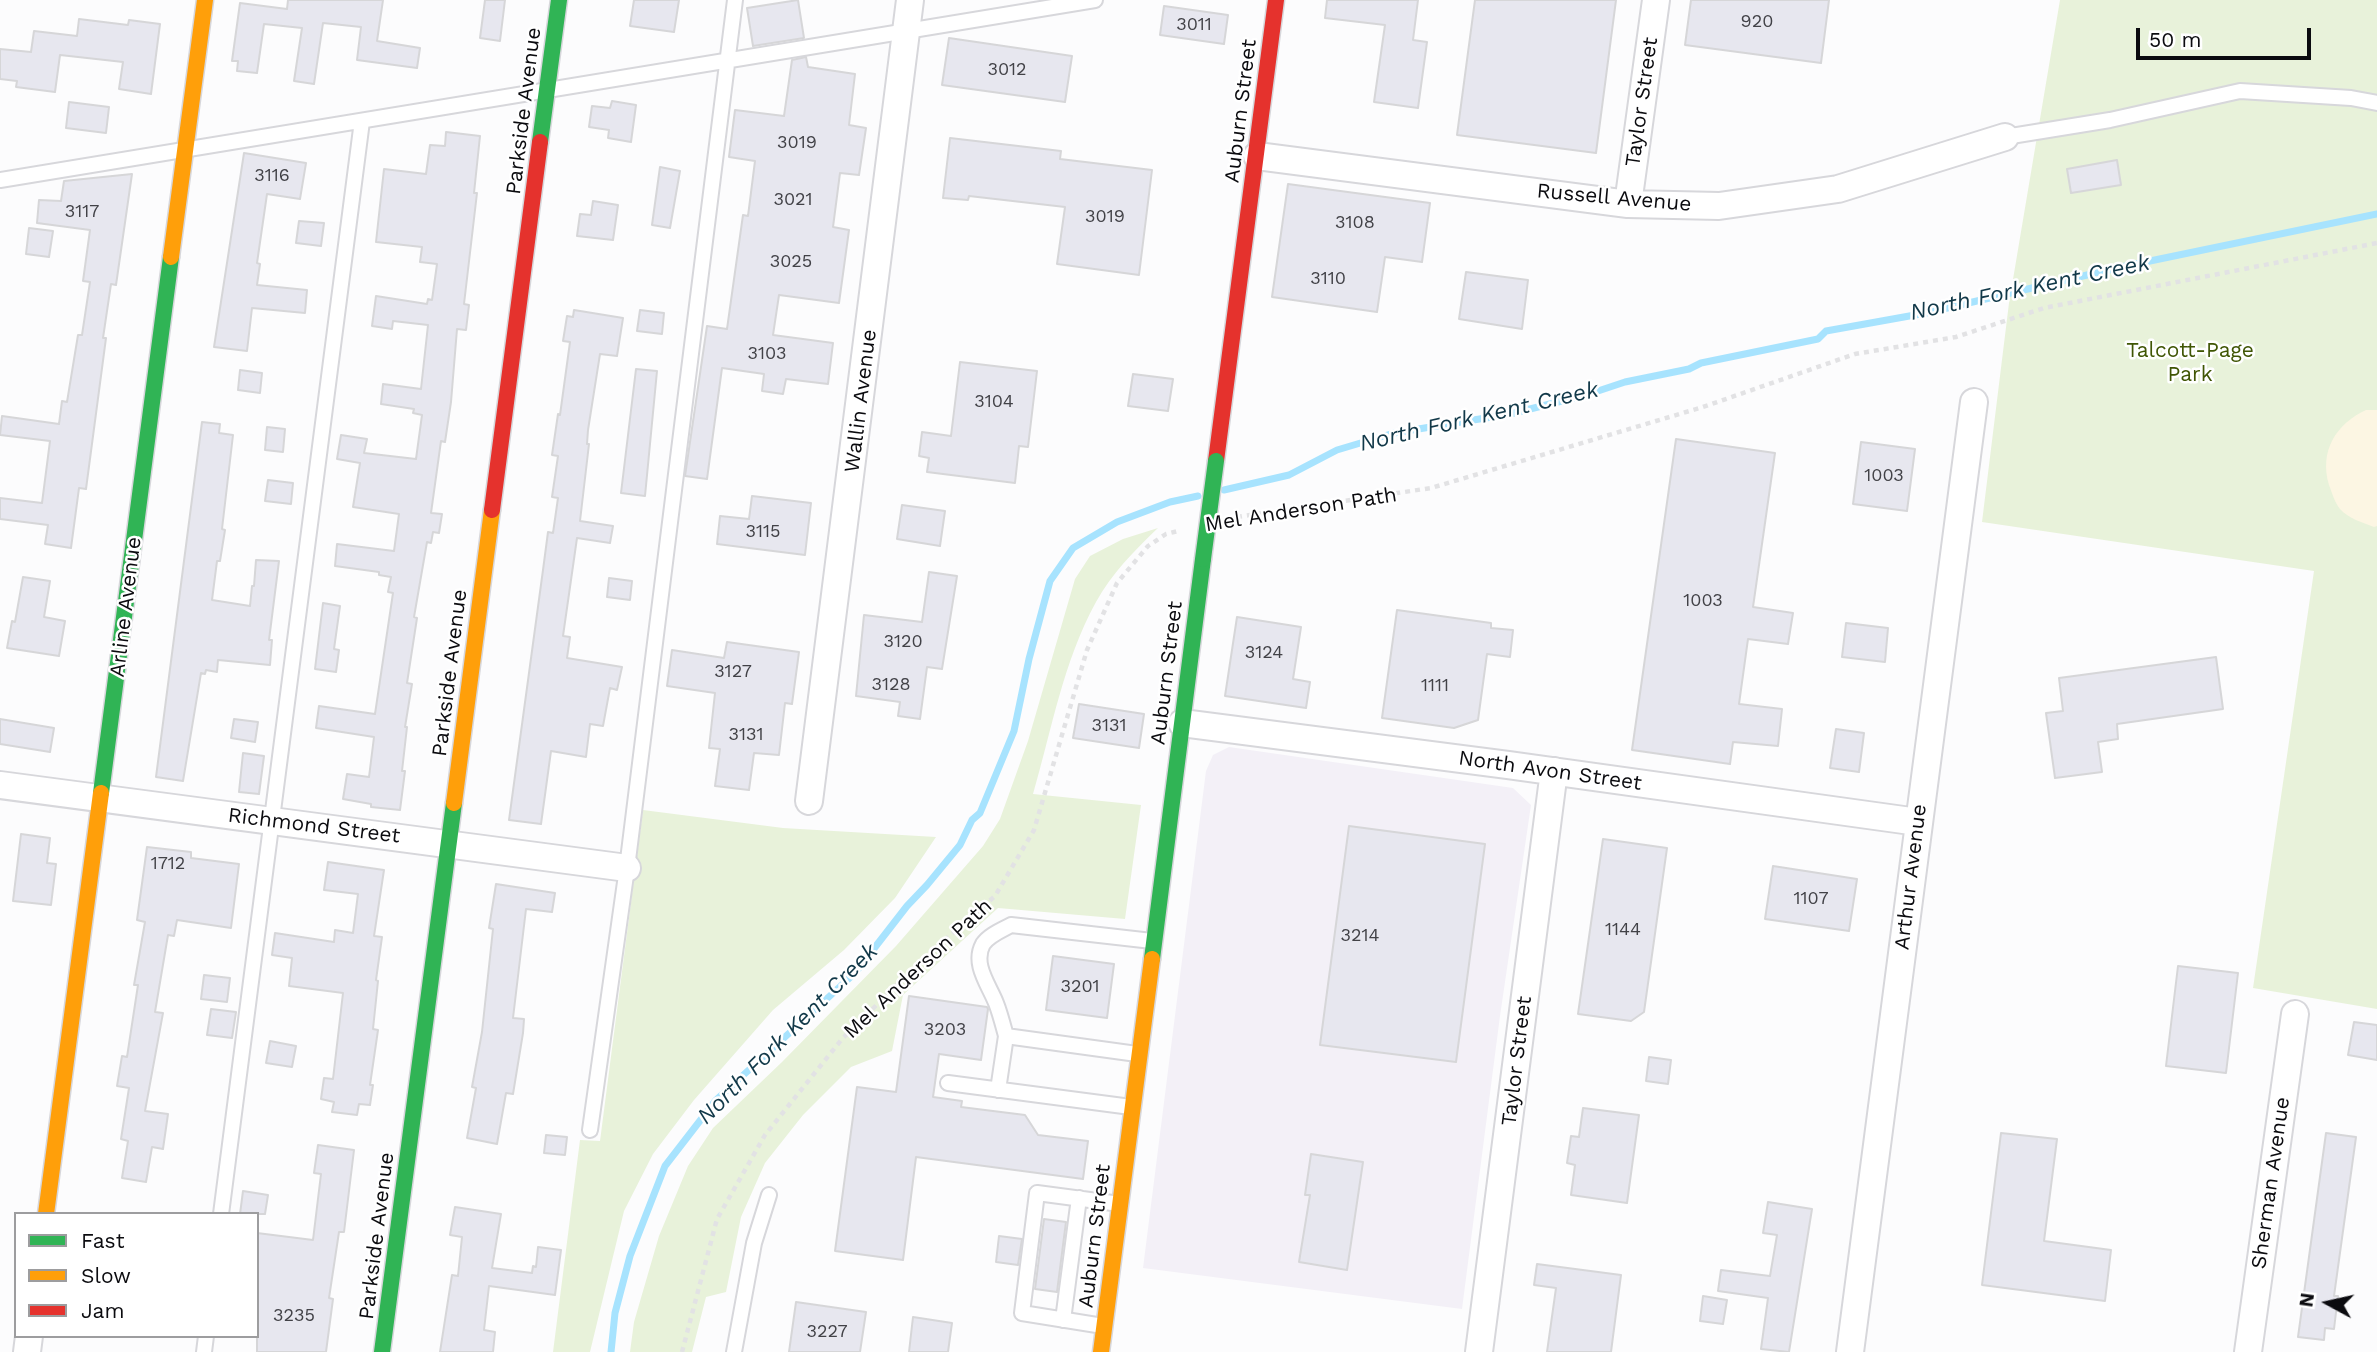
<!DOCTYPE html>
<html>
<head>
<meta charset="utf-8">
<style>
  body { margin:0 }
  #map { position:relative; width:2377px; height:1352px; overflow:hidden; background:#fcfcfd; font-family:"Work Sans",sans-serif }
  canvas { display:block }
  .legend { position:absolute; left:14px; top:1212px; width:245px; height:126px; box-sizing:border-box; background:#fff; border:2px solid #9d9d9f; margin:0; padding:9px 12px; list-style:none; font-size:21px; color:#0b0b0f }
  .legend li { display:flex; align-items:center; gap:14px; height:35px }
  .legend b { width:35px; border:2px solid #9d9d9f }
  .north { position:absolute; left:2293px; top:1268px; width:70px; height:70px; -webkit-text-stroke:5px #fff; paint-order:stroke; rotate:278deg; font-size:19px; font-weight:700; line-height:28px; text-align:center; color:#0b0b0f }
  .north::after { content:''; display:block; margin:auto; width:24px; height:32px; background:#0b0b0f; clip-path:polygon(50% 0,100% 100%,50% 72%,0 100%) }
  .scale { position:absolute; left:2136px; top:28px; width:175px; height:32px; box-sizing:border-box; border:4px solid #0b0b0f; border-top:0; padding-left:9px; font-size:21px; line-height:24px; white-space:nowrap; color:#0b0b0f; -webkit-text-stroke:5px #fff; paint-order:stroke }
</style>
</head>
<body>
<div id="map">
<canvas width="2377" height="1352"></canvas>
<ul class="legend">
<li><b style="height:9px;background:#30b455"></b>Fast</li>
<li><b style="height:9px;background:#ff9f0a"></b>Slow</li>
<li><b style="height:9px;background:#e5322d"></b>Jam</li>
</ul>
<div class="north">N</div>
<div class="scale">50 m</div>
</div>
<script>
const ctx = document.querySelector('canvas').getContext('2d');
ctx.lineJoin = 'round';
function fill(path, color) { ctx.fillStyle = color; ctx.fill(path, 'evenodd'); }
function strokePath(path, color, width, dash) { ctx.strokeStyle = color; ctx.lineWidth = width; ctx.lineCap = dash ? 'butt' : 'round'; ctx.setLineDash(dash || []); ctx.stroke(path); }
function drawText(font, color, halo, rows, align = 'center') {
  ctx.font = font + ' "Work Sans",sans-serif'; ctx.lineWidth = 5; ctx.setLineDash([]); ctx.textBaseline = 'middle'; ctx.strokeStyle = halo; ctx.fillStyle = color; for (const [text, x, y, turn = 0] of rows) {
    ctx.save(); ctx.translate(x, y); ctx.rotate((+turn || 0) * Math.PI / 180); ctx.textAlign = isNaN(turn) ? turn : align; if (halo) ctx.strokeText(text, 0, 0); ctx.fillText(text, 0, 0); ctx.restore();
  }
}
fill(new Path2D(`
  M1229,747L1513,788L1531,805L1500,1016L1462,1309L1143,1268L1206,771L1213,755Z`), '#f3f0f7');
fill(new Path2D(`
  M2060,0H2377V1009L2253,988L2314,571L1982,522L2009,303Z
  M1158,528C1134,551 1112,573 1096,602C1063,662 1052,729 1033,794L1141,805L1125,919L998,908L903,995L892,1051L851,1067L803,1115L765,1163L741,1217L726,1292L706,1297L692,1352H630L634,1322L659,1236L688,1166L713,1128L782,1062L896,946L983,846L1000,819L1028,741L1075,579L1090,556L1123,539Z
  M643,810L783,828L936,837L895,898L844,950L773,1010L694,1100L653,1154L624,1211L590,1352H553L580,1140L600,1141Z`), '#e8f2da');
fill(new Path2D(`
  M2366,410H2377V526L2374,527C2362,522 2349,519 2340,509C2335,503 2332,493 2329,485C2319,451 2336,424 2366,410Z`), '#fcf6e3');
strokePath(new Path2D(`
  M1224,490L1289,475L1337,450L1394,433L1510,414L1586,395L1625,382L1689,369L1701,363L1818,339L1826,331L1926,313L2121,267L2377,214
  M611,1352L615,1313L630,1256L665,1166L716,1100L855,973L907,906L927,885L960,845L972,820L980,813L1014,731L1029,659L1050,581L1073,548L1117,522L1170,502L1198,496`), '#a7e3fe', 7);
const building = new Path2D(`
  M288,0H383L377,41L420,48L417,68L357,60L361,27L323,23L314,84L294,81L302,28L264,24L257,73L237,71L238,61H232L240,3L287,9Z
  M485,0H505L500,41L480,38Z
  M634,0H679L674,32L630,26Z
  M798,0L804,38L753,46L747,8Z
  M1327,0H1418L1413,40L1427,42L1418,108L1374,102L1385,25L1325,18Z
  M1475,0H1616L1596,153L1457,135Z
  M1691,0H1829L1821,63L1685,45Z
  M1164,6L1228,15L1224,44L1160,35Z
  M79,19L128,25L129,20L160,24L151,94L119,89L123,62L60,55L55,92L16,87L17,81L0,79V49L31,52L34,31L77,36Z
  M949,38L1072,56L1065,102L942,85Z
  M806,57L808,67L855,74L849,125L866,128L859,175L840,173L833,227L849,230L839,303L779,295L773,335L833,343L828,384L786,379L783,394L762,391L764,374L722,368L707,479L685,476L707,326L727,329L743,215L748,216L755,161L729,157L735,110L784,116L792,60Z
  M612,101L636,105L631,142L608,138L609,130L589,127L592,106L610,108Z
  M69,102L109,107L106,133L66,128Z
  M446,132L480,136L474,193H477L464,304L469,305L466,330L457,329L451,402L445,442L441,441L431,513L442,514L439,533L433,532L431,543L427,542L414,617L417,618L407,683L412,684L405,727H407L402,771H405L400,810L371,807V804L343,799L347,774L369,777L374,737L316,728L319,706L375,714L393,593L388,592L391,577L379,575V572L335,566L337,544L394,551L399,514L353,507L360,463L337,459L341,435L367,439L364,453L416,459L422,415L413,413L414,409L381,404L383,384L421,389L428,325L393,321L392,329L372,326L376,296L427,304L428,299L432,300L437,264L420,262L422,247L376,242L384,169L426,174L430,145L445,146Z
  M950,138L1061,151L1060,159L1152,170L1139,275L1057,264L1065,207L969,196L968,200L943,198Z
  M244,153L306,163L300,199L267,194L257,263L260,264L257,285L307,290L305,313L252,308L247,351L214,347Z
  M2117,160L2121,185L2071,193L2067,169Z
  M660,167L680,171L670,228L652,225Z
  M132,174L116,285L111,284L103,338H106L86,489L79,488L71,548L45,544L48,525L0,519V498L42,503L50,441L0,435L2,416L59,424L62,401L67,402L78,335H82L90,282L83,281L90,230L37,223L39,200L61,201L64,181Z
  M1288,184L1430,203L1422,262L1385,257L1377,312L1272,297Z
  M593,201L618,205L613,240L577,236L580,214L591,215Z
  M299,221L324,223L321,246L296,243Z
  M29,228L53,231L49,257L26,254Z
  M1466,272L1528,280L1522,329L1459,319Z
  M574,310L623,318L617,356L600,354L588,430L587,444H589L580,521L613,526L610,543L577,538L563,636L570,637L567,658L622,667L617,690L610,688L603,726L590,724L586,757L551,751L541,824L509,820L543,570L548,532L553,533L558,498L552,497L558,456L552,455L558,414L560,415L570,342L563,341L567,316L573,317Z
  M640,310L664,313L662,334L637,331Z
  M960,362L1037,371L1028,447L1019,446L1015,483L927,472L929,458L919,456L922,432L951,436Z
  M636,369L657,371L645,496L621,493Z
  M240,370L262,373L260,393L238,390Z
  M1133,374L1173,379L1168,411L1128,406Z
  M202,422L220,424L219,433L233,435L222,529L225,530L220,561H217L212,600L250,606L252,586H254L256,560L279,561L269,640H272L270,665L218,660L217,672L206,670L205,674L201,673L183,781L156,777Z
  M267,427L285,429L283,452L265,450Z
  M1676,439L1775,453L1753,607L1793,613L1788,644L1748,639L1739,704L1782,709L1778,746L1733,742L1730,764L1632,750Z
  M1861,442L1915,449L1907,511L1853,504Z
  M268,480L293,483L291,504L265,501Z
  M752,496L811,503L805,555L717,544L720,516L749,519Z
  M902,505L945,511L940,546L897,539Z
  M929,572L957,576L942,669L927,667L920,719L898,716L900,702L856,696L864,615L922,622Z
  M23,577L50,581L44,617L65,621L59,656L7,648L12,621L15,622Z
  M609,578L632,581L630,600L607,597Z
  M323,603L340,606L334,649L339,650L336,672L315,669Z
  M1397,610L1491,623V628L1513,630L1510,657L1487,654L1478,720L1454,728L1382,718Z
  M1237,617L1301,627L1293,679L1310,682L1306,708L1225,696Z
  M1846,623L1888,628L1885,662L1842,657Z
  M727,642L799,652L792,704L785,703L779,755L754,753L749,790L715,786L720,749L709,748L715,693L667,686L672,650L724,658Z
  M2216,657L2223,709L2117,724L2118,739L2098,742L2102,772L2055,778L2046,713L2063,711L2059,678Z
  M1079,704L1144,714L1139,748L1073,738Z
  M0,719L54,728L50,752L0,744Z
  M234,719L258,722L255,742L231,738Z
  M1836,729L1864,733L1859,772L1830,768Z
  M243,753L264,756L259,794L239,792Z
  M1349,826L1485,844L1456,1062L1320,1045Z
  M21,834L50,838L47,863L56,864L51,905L13,901Z
  M1603,839L1667,848L1644,1012L1631,1021L1578,1014Z
  M147,847L191,852V858L239,864L231,928L177,920L174,936L168,935L155,1012L163,1013L145,1111L168,1114L163,1149L152,1147L146,1182L122,1178L128,1141L121,1139L129,1088L117,1086L122,1056L127,1057L138,985H134L145,922L137,920Z
  M328,862L384,870L374,936L382,937L376,980L378,981L373,1029L378,1030L370,1085H373L370,1105L359,1104L357,1115L332,1112L334,1102L321,1099L324,1078L333,1079L343,993L289,986L292,958L272,955L275,933L334,942L335,930L353,933L358,894L324,890Z
  M1773,866L1857,879L1849,931L1765,919Z
  M496,884L555,893L552,912L526,909L513,1018L524,1019L523,1033L513,1094L506,1093L497,1144L467,1138L476,1088L472,1087L482,1032L493,929L489,928Z
  M1053,956L1114,964L1107,1018L1046,1010Z
  M2178,966L2238,973L2226,1073L2166,1066Z
  M204,975L230,978L227,1002L201,999Z
  M909,996L987,1007L988,1009L981,1060L939,1054L933,1097L962,1101L961,1107L1025,1115L1038,1135L1088,1141L1083,1179L916,1157L903,1260L835,1251L857,1087L896,1092Z
  M211,1009L236,1012L232,1038L207,1035Z
  M2354,1022L2377,1025V1060L2348,1055Z
  M270,1041L296,1046L292,1067L266,1063Z
  M1649,1057L1671,1060L1668,1084L1646,1081Z
  M1583,1108L1639,1115L1627,1203L1571,1195L1575,1165L1567,1163L1571,1136L1579,1137Z
  M2001,1133L2057,1139L2044,1241L2111,1250L2105,1301L1982,1285Z
  M2326,1133L2356,1137L2334,1296H2338L2334,1329L2325,1328L2324,1340L2298,1337Z
  M546,1135L567,1137L565,1155L544,1153Z
  M318,1145L354,1150L344,1232H339L329,1298L333,1299L326,1352H257V1233L313,1240L321,1174L314,1173Z
  M1311,1154L1363,1162L1347,1270L1299,1262L1310,1195H1305Z
  M243,1191L268,1195L265,1214H240Z
  M1768,1202L1812,1209L1789,1352L1761,1349L1768,1298L1718,1291L1721,1270L1770,1276L1777,1235L1763,1233Z
  M455,1207L501,1214L492,1268L532,1273L533,1266L536,1267L538,1247L561,1250L555,1295L489,1286L484,1330L495,1332L493,1352H440L452,1275L458,1276L462,1237L450,1235Z
  M1044,1219L1066,1222L1057,1292L1035,1289Z
  M999,1236L1022,1239L1018,1265L996,1262Z
  M1537,1264L1621,1275L1611,1352H1547L1556,1288L1534,1285Z
  M1703,1296L1727,1300L1723,1324L1700,1321Z
  M796,1302L866,1312L860,1352H789Z
  M913,1317L952,1323L948,1352H909Z`);
fill(building, '#e7e7ef');
strokePath(building, '#d6d6d8', 2);
const lane = new Path2D(`
  M2005,137L2110,120L2240,91L2351,98L2377,103
  M0,180L1095,0
  M1006,1036C1003,1025 1000,1013 996,1003C989,985 972,964 983,944C989,935 1002,930 1011,925L1152,941
  M948,1083L1131,1107
  M998,1090L1006,1036L1137,1054
  M590,1130L627,868L735,0
  M221,1214L362,121
  M1063,1320L1079,1198
  M1103,1326L1022,1313L1037,1193L1120,1204
  M204,1352L206,1336
  M734,1352L754,1243L769,1195`);
const street = new Path2D(`
  M1257,156L1628,204L1719,206L1838,189L2005,137
  M1628,204L1656,0
  M1182,723L1508,765L1918,822
  M0,785L627,868
  M809,801L910,0
  M27,1352L29,1336
  M1479,1352L1554,771
  M1850,1352L1974,402
  M2248,1352L2295,1014`);
const fast = new Path2D(`
  M540,142L559,0
  M101,793L171,257
  M1152,959L1203,559
  M382,1352L454,803`);
const slow = new Path2D(`
  M171,257L205,0
  M454,803L492,510
  M46,1214L101,793
  M1101,1352L1152,959`);
const jam = new Path2D(`
  M1216,461L1276,0
  M492,510L540,142`);
strokePath(lane, '#d7d7db', 18);
strokePath(street, '#d7d7db', 30);
strokePath(fast, '#d7d7db', 19);
strokePath(slow, '#d7d7db', 19);
strokePath(jam, '#d7d7db', 19);
strokePath(new Path2D(`
  M1237,517L1431,488L1703,407L1855,354L1956,337L2044,308L2377,243
  M682,1352L717,1219L765,1135L842,1039L922,960L995,896L1034,830L1087,650L1117,583L1148,546L1166,534L1178,531`), '#e2e2e4', 4.5, [5, 5]);
strokePath(lane, '#fff', 14);
strokePath(street, '#fff', 26);
strokePath(fast, '#30b455', 16);
strokePath(slow, '#ff9f0a', 16);
strokePath(jam, '#e5322d', 16);
const fastBridge = new Path2D(`
  M1203,559L1216,461`);
strokePath(fastBridge, '#d7d7db', 19, []);
strokePath(fastBridge, '#30b455', 16);
drawText('18px', '#424247', null, [
  ["920",1757,22],
  ["3011",1194,25],
  ["3012",1007,70],
  ["3019",797,143],
  ["3116",272,176],
  ["3021",793,200],
  ["3117",82,212],
  ["3019",1105,217],
  ["3108",1355,223],
  ["3025",791,262],
  ["3110",1328,279],
  ["3103",767,354],
  ["3104",994,402],
  ["1003",1884,476],
  ["3115",763,532],
  ["1003",1703,601],
  ["3120",903,642],
  ["3124",1264,653],
  ["3127",733,672],
  ["3128",891,685],
  ["1111",1435,686],
  ["3131",1109,726],
  ["3131",746,735],
  ["1712",168,864],
  ["1107",1811,899],
  ["1144",1623,930],
  ["3214",1360,936],
  ["3201",1080,987],
  ["3203",945,1030],
  ["3235",294,1316],
  ["3227",827,1332]
]);
drawText('21px', '#0b0b0f', '#fff', [
  ["Taylor Street",1642,102,-82],
  ["Parkside Avenue",524,111,-83],
  ["Auburn Street",1241,111,-83],
  ["Russell Avenue",1614,198,5],
  ["Wallin Avenue",861,401,-83],
  ["Mel Anderson Path",1301,510,-9],
  ["Arline Avenue",126,607,-83],
  ["Parkside Avenue",450,673,-83],
  ["Auburn Street",1167,673,-83],
  ["North Avon Street",1550,771,8],
  ["Richmond Street",314,826,7],
  ["Arthur Avenue",1911,877,-83],
  ["Mel Anderson Path",918,969,-43],
  ["Taylor Street",1517,1061,-83],
  ["Sherman Avenue",2271,1183,-82],
  ["Parkside Avenue",377,1236,-83],
  ["Auburn Street",1095,1236,-83]
]);
drawText('21px', '#405605', '#fff', [
  ["Talcott-Page",2190,351],
  ["Park",2190,375]
]);
drawText('italic 23px', '#123949', '#fff', [
  ["North Fork Kent Creek",2030,288,-12],
  ["North Fork Kent Creek",1479,417,-13],
  ["North Fork Kent Creek",788,1034,-45]
]);
</script>
</body>
</html>
